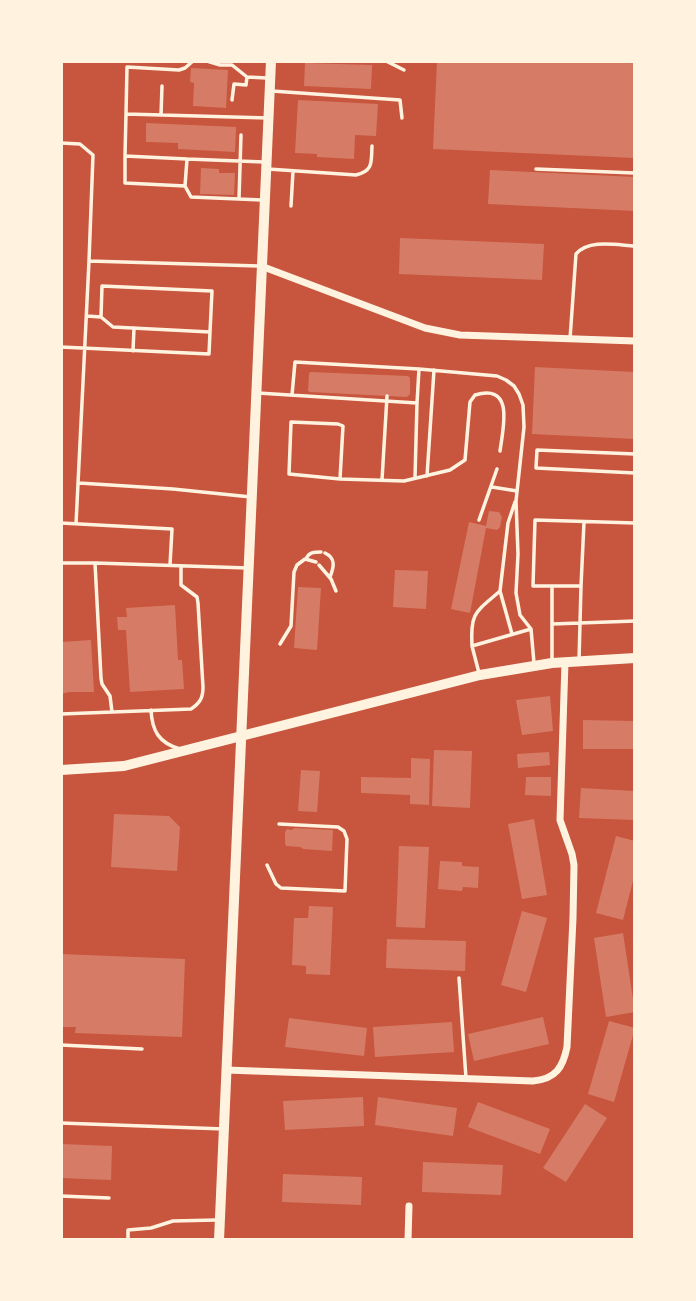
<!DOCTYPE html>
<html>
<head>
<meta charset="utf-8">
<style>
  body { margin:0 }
  #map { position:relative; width:696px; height:1301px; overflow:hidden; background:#c8553d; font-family:Manrope,sans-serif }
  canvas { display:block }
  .frame { position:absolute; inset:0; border:63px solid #fff3e0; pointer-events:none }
</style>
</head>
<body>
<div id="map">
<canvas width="696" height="1301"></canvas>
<div class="frame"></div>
</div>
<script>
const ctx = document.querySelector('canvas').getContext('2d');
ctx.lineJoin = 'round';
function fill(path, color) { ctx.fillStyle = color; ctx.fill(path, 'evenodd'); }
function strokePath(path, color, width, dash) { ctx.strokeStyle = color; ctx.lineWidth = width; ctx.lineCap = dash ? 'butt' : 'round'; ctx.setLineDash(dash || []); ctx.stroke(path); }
fill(new Path2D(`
  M437,61H599L635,63V158L433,149Z
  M305,63L372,65L371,89L304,86Z
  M191,68L228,70L226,108L193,106L194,83L190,82Z
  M298,100L378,104L376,136L355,135L354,159L317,157V154L295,153Z
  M146,123L236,127L235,152L178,149V143L146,142Z
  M201,168L219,169V173H235L234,195L200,194Z
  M490,170L635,177V211L488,204Z
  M400,238L544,244L542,280L399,274Z
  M535,367L635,372V439L532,434Z
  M310,372L408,376L410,378V394L407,397L310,392L308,391L309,374Z
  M489,511L499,512L502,517L500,527L497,530L486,528L470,613L451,609L469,522L486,526Z
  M395,570L428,571L426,609L393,607Z
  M298,587L321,588L317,650L294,648Z
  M175,605L178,660H182L184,689L130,692L126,630H118L117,617H127L126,608Z
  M91,640L94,692H69L61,694V642Z
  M550,696L553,731L522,735L516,700Z
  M583,720L635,721V749H583Z
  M434,750L472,751L470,808L432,806Z
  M549,752L550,765L518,768L517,754Z
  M411,758L430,759L429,805L410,804V795L361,793V777L411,778Z
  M301,770L320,771L317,812L298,811Z
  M526,777H551V796L525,795Z
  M581,788L635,791V820L579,818Z
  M114,814L169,816L180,827L177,871L111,867Z
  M534,819L547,895L522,899L508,824Z
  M295,828L333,830L332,851L303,849L300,847L286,846L285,843V832L287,829L291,830Z
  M616,836L635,841V873L623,920L596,913Z
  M399,846L429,847L425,928L396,927Z
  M440,861L462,862V866L479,867L478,888L463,887L462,891L438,889Z
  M309,906L333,907L330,975L306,974V966L292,965L294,918H308Z
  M522,911L547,918L526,992L501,985Z
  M623,933L635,1012L606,1017L594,938Z
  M387,939L466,941L465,971L386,968Z
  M61,954L185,959L182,1037L75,1033L76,1027H61Z
  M543,1017L549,1044L474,1061L468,1034Z
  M289,1018L367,1028L364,1056L285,1047Z
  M609,1021L635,1028L614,1102L588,1094Z
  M452,1022L454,1052L375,1057L373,1027Z
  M363,1097L364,1126L285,1130L283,1101Z
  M378,1097L457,1108L453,1136L375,1125Z
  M478,1102L550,1129L540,1154L468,1127Z
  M585,1104L607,1118L566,1182L543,1168Z
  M61,1144L112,1146L111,1180L61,1178Z
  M423,1162L503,1165L501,1195L422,1192Z
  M283,1174L362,1177L361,1205L282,1202Z`), '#d67c66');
strokePath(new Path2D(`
  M207,61L220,65H232L247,77L267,78
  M386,61L404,70
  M272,91L400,100L402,118
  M232,100L234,84L246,85L247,77
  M126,114L127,67L179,70L185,68L193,61
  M161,115L162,86
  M61,143L80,144L93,155L89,261L76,524
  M125,156V183L185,186
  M187,159L125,156L126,114L268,118
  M268,169L356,175C374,171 371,161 372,146
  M536,169L635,173
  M239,199L241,135
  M262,200L191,197L185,186L187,159L264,162
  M291,206L293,171
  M89,261L259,266
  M101,317L102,286L212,291L210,332
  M570,339L576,254C589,239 616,245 635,246
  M61,347L209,354L210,332L113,327L101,317L87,316
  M133,351L134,328
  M258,393L417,403L419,369
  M292,395L295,362L419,369L497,376L506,380L514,386L519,394L523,405L524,427L516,501L518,554L516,593L520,615L531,629L534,663
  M635,454L537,450L536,468L635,473
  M427,476L434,370
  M415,478L417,403
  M340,479L343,426L338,424L291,422L289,474L340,479L404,481L450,470L465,460L470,402L475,395C515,383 503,428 500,451
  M382,480L387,396
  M79,483L173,489L251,497
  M492,487L517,491
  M479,520L497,469
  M61,523L172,529L170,565
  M325,553C336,558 334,567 330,577
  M306,559C309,552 314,552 321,552
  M61,563H96L248,568
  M95,563L101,678L102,684L110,696L112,712
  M319,565L331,579L336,591
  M581,586L584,522
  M552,587V661
  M552,624L635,621
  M512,634L500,591L508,523L515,502
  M280,644L291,626L294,572L297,565L305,559L316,562
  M472,646C470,612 476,612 500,591
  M579,661L581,586H533L535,520L635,523
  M479,673L472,646L531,629
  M151,710C152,731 159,743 180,749
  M61,714L191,709C200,703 203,698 203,687L198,603L197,597L181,585V566
  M267,865L276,884L281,888L345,891L347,839L344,831L338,827L279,824
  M459,978L466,1078
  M61,1045L142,1049
  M61,1123L224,1129
  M61,1196L109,1198
  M128,1240V1230L151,1228L173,1221L216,1220`), '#fff3e0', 3.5);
strokePath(new Path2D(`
  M261,266L425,328L460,335L635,341
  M226,1070L533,1081C556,1079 563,1067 567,1047L573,918L574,865L572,854L560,820L565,662
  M408,1240L409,1206`), '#fff3e0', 7);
strokePath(new Path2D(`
  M61,770L124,766L480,675L552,663L635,658
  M219,1240L271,61`), '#fff3e0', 10);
</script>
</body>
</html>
